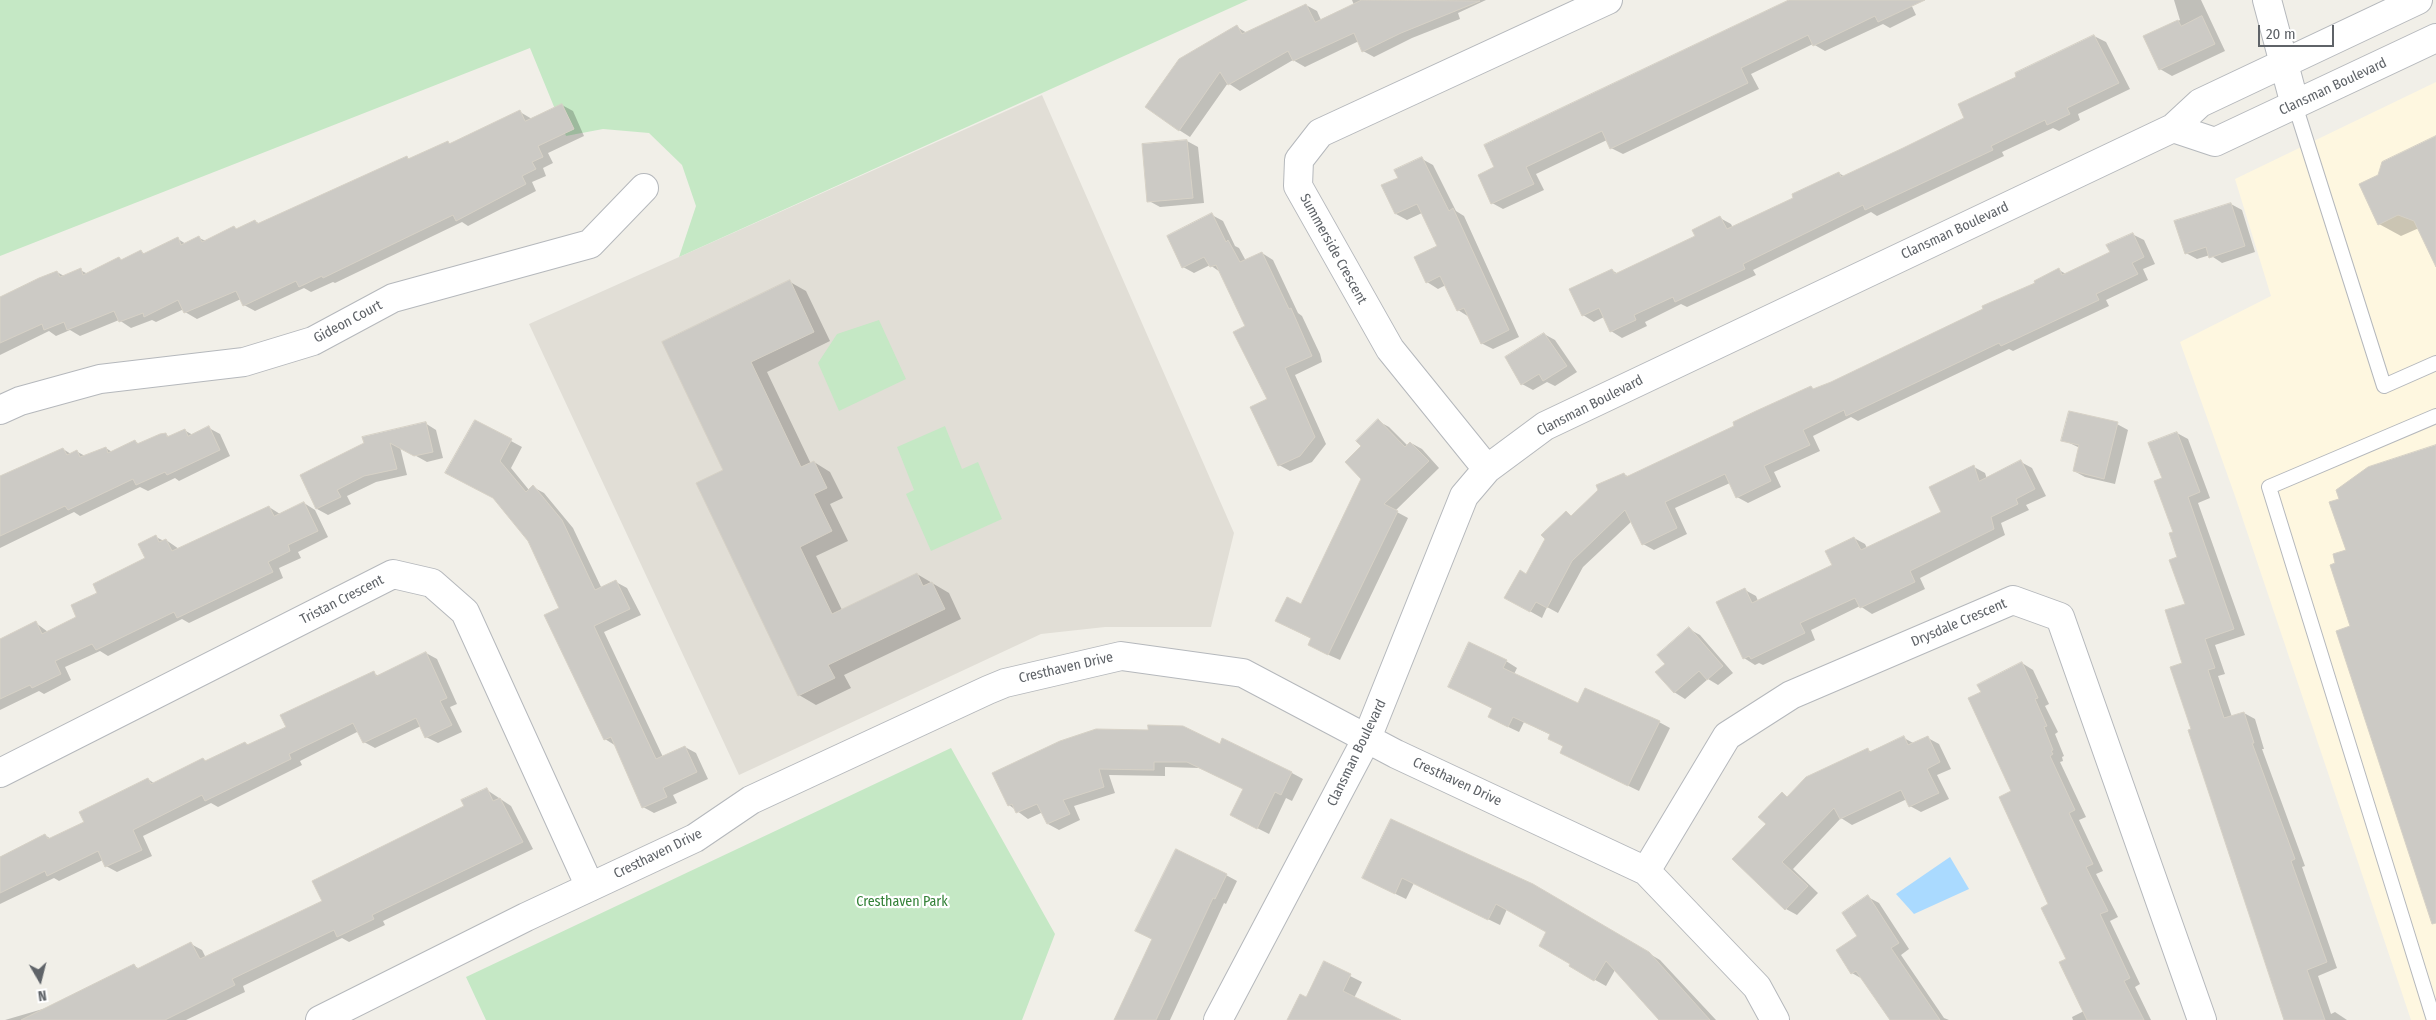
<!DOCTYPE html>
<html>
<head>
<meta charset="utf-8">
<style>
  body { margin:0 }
  #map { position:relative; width:2436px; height:1020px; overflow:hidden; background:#f1efe8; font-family:"Fira Sans Condensed",sans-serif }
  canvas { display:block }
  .north { position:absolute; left:15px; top:955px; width:50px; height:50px; -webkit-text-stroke:4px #fff; paint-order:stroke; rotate:172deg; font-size:14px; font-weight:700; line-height:20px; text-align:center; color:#5f6368 }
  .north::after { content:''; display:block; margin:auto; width:18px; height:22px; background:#5f6368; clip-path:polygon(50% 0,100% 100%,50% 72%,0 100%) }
  .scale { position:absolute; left:2258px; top:25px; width:76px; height:22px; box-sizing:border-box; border:2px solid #5f6368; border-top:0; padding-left:6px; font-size:15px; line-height:18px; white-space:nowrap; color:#5f6368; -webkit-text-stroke:4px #fff; paint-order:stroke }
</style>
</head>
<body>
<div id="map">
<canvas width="2436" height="1020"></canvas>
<div class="north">N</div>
<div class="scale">20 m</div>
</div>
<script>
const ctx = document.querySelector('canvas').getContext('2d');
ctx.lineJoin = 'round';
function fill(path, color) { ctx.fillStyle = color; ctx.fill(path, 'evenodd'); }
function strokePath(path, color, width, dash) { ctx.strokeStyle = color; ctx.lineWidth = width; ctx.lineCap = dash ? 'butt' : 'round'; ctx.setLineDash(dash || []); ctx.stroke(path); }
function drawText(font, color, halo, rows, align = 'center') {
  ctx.font = font + ' "Fira Sans Condensed",sans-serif'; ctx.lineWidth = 4.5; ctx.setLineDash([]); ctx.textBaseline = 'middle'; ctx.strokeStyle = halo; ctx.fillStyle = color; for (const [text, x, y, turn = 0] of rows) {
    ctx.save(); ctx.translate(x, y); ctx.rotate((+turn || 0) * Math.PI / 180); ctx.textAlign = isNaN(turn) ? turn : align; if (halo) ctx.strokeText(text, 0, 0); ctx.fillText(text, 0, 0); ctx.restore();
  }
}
fill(new Path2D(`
  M2436,82V1020H2411L2235,496L2180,342L2271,296L2235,179Z`), '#fef7e0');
fill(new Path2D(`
  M1042,95L1234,533L1211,627H1105L1041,634L739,775L529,324Z`), '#e1ded6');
fill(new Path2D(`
  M0,0H1248L679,257L696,206L682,165L649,133L603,129L566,136L530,48L0,256Z
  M879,320L906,379L839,411L818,363L837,334Z
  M945,426L962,469L978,462L1002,519L931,551L906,494L914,490L897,447Z
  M951,748L1055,934L1022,1020H486L466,977Z`), '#c5e8c5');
fill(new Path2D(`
  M1950,857L1969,889L1914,914L1896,894Z`), '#aadaff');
fill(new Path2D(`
  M1352,0H1486L1458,13L1460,19L1412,38L1374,57L1363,51L1359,41L1305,67L1293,60L1240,91L1228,83L1190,137L1179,130L1237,27L1247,33L1306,5L1317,11L1321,20L1354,5Z
  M1792,0H1909L1916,15L1890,28L1883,24L1825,51L1813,44L1751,74L1759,89L1623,154L1611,148L1607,140L1536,174L1544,190L1503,209L1492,203L1480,175Z
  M2174,0H2201L2225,51L2172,76L2160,69L2145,36L2180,20Z
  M2094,36L2106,42L2130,89L2078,114L2080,120L2059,131L2053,128L2002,152L2004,156L1877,216L1871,212L1753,270L1756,275L1687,307L1681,304L1645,322L1647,326L1622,338L1611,331L1604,317L1594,322L1583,315L1612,270L1618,274L1697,236L1720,218L1731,224L1733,228L1795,198L1839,173L1845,177L1966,118L2018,77Z
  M562,105L573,111L584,136L548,153L553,163L543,168L546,176L532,182L536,191L468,226L462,222L335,283L333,282L311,292L304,288L255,311L244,305L241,299L197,319L185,312L184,309L156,322L152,320L131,328L119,320L80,336L70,330L56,336L49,331L0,355V299L57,272L64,276L80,270L88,274L119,259L123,261L141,252L146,254L178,239L186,244L199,238L206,241L234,228L237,230L255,221L260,224L407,158L410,159L448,142L451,144L520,112L532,119Z
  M2436,138V261L2419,228L2401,236L2379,224V175Z
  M1187,141L1198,147L1204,203L1160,207L1149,201Z
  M1422,159L1433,165L1456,211L1464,216L1519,337L1493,349L1481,343L1469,317L1458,310L1446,285L1438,289L1427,282L1439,246L1422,213L1407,220L1396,214L1399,178Z
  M2231,204L2242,210L2255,252L2222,263L2210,255L2197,259L2186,253Z
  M1212,215L1223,221L1235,246L1239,248L1246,261L1262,253L1273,260L1298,313L1302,316L1320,354L1322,362L1295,375L1326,444L1312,462L1290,471L1279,465L1269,400L1247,327L1220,272L1210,265L1194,273L1183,267Z
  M2132,234L2144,240L2155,264L2143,269L2148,280L2106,300L2109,306L2013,351L2009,349L1858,421L1851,417L1813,436L1820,451L1774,472L1781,487L1748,503L1737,497L1730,483L1675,508L1687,534L1654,550L1643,544L1632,521L1583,567L1558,613L1547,607L1542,618L1517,604L1527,575L1566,513L1572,516L1624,474L1629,477L1736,427L1811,388L1814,390L1832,383L2036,283L2059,270L2066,274L2111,253Z
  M790,282L806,291L830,341L767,372L811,464L814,462L830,472L843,498L830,504L848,541L816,556L842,610L917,574L949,593L961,619L844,675L851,688L816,705L799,695L725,470L663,342Z
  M1544,334L1555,340L1577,372L1555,386L1547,382L1533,390L1522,384Z
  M1378,421L1389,427L1408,446L1411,443L1422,449L1439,468L1395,511L1408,518L1340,660L1320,651L1312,639L1288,627L1302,606L1363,479L1362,446Z
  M425,423L436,430L443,458L427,462L400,447L407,475L376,482L347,496L351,504L328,515L317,509L301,475Z
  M2117,424L2128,430L2115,484L2085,477L2074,471L2080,448L2063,440Z
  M209,428L220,434L230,456L179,481L175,478L148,491L140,487L80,516L74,512L0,548V478L63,449L71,454L76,451L85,456L106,448L112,452L135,441L139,444L165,434L170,437L184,430L193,435Z
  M2177,433L2188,439L2210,498L2198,503L2245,635L2215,645L2225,674L2218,676L2232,717L2244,713L2255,719L2264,749H2262L2305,866L2302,867L2337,968L2318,976L2331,1014L2335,1012L2347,1020H2285L2193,730L2183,664L2186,604L2164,479Z
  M511,441L522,447L511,468L529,490L533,487L544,493L573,528L602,589L616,582L627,588L641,615L604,632L663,757L685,747L696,753L708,779L673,795L677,803L654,813L643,807L616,746L605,739L561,608L529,540L494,498L458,479Z
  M2021,462L2032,468L2046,496L2026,505L2029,510L2001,523L2005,535L1920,578L1925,589L1872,614L1860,606L1811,630L1815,640L1763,665L1759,663L1755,665L1744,658L1745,590L1756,596L1758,601L1834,565L1854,538L1865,544L1867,548L1942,512L1974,467L1985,473L1987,479Z
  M304,503L315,510L328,537L298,552L301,558L279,568L283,578L189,623L182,619L108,656L100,651L65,667L71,680L44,694L39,691L0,710V640L36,623L48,632L78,618L98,593L146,559L156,537L164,541L166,540L179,549L269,507L280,514Z
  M1689,629L1700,635L1733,673L1718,685L1708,679L1685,699L1674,692L1666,664Z
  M426,653L437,659L457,704L450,707L462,732L438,743L426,737L421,726L375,748L364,742L359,731L300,761L302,765L218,807L211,803L143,836L152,856L117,872L106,866L103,860L59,881L54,878L0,904V857L45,835L51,839L85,822L148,779L155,784L203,759L207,762L245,743L249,745L287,728L373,673L379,676Z
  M1506,661L1517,668L1514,674L1579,705L1659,722L1670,728L1639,791L1561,753L1564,747L1550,739L1551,735L1524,722L1519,732L1500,723L1489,717L1493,709L1449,686Z
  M2022,663L2033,670L2049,704L2045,706L2058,732L2055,734L2064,756L2062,757L2063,761L2060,762L2086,817L2079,820L2103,871L2096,874L2118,917L2110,921L2140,984L2135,987L2151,1020H2073L2072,1017L2084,1011L1982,693Z
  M1904,738L1915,744L1928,738L1939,744L1951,769L1937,775L1949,799L1921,812L1910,806L1907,799L1852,825L1841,818L1793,869L1818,893L1797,915L1786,909L1767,824L1782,794L1789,798L1868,750L1872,752Z
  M1220,746L1292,773L1303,779L1292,801L1286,798L1269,834L1243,821L1244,789L1199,768L1165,767V776L1109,775L1115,793L1074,806L1080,820L1059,830L1048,824L1043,812L1028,819L1009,805L994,773Z
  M487,790L511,806L533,849L383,921L385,925L349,942L342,938L243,986L245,992L186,1020H5L53,1006L134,966L140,969L191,944L202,950L206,958L323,902L466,807Z
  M1391,820L1533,885L1660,960L1716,1020H1661L1615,970L1606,986L1570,966L1572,963L1548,932L1507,909L1500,925L1414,883L1406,899L1375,884Z
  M1226,875L1237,881L1226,904L1224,903L1170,1020H1114L1153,940L1136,931Z
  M1868,897L1879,903L1909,949L1901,955L1944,1018L1949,1020H1898L1864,980L1852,973L1838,950L1859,937Z
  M1324,963L1362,982L1354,998L1399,1020H1295Z`), '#0003');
const building = new Path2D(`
  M1362,0L1480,1L1401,33L1362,52L1354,33L1293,61L1288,51L1228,85L1220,72L1179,131L1145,107L1179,59L1237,25L1242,34L1306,4L1315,22Z
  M1789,0H1925L1878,22L1875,16L1813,46L1808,35L1741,68L1748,83L1610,149L1602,131L1526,167L1534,184L1491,204L1478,175L1494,167L1484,145Z
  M2202,16L2215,44L2159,70L2143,36L2178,20L2181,26Z
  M2094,35L2119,83L2067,108L2070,114L2047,125L2045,120L1991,146L1993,150L1865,210L1863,205L1743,264L1745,269L1675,302L1673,297L1634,315L1636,320L1610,332L1599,308L1582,316L1569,289L1612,269L1615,274L1695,236L1692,230L1720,216L1727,229L1793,198L1792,194L1839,172L1841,177L1903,148L1964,118L1958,104L2016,77L2015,73Z
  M562,104L574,129L538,146L543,157L532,162L536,169L522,176L526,184L456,221L453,215L323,278L322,276L299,287L296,281L243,306L236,291L184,313L178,300L144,317L143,313L119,322L114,311L67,330L64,322L44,330L42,324L0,343V297L39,278L57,271L60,277L81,268L83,275L119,257L121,260L141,250L143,254L178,237L181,245L199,236L202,242L234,226L236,229L255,220L257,224L407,156L408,159L448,141L449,144L520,110L525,121Z
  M2436,136V267L2414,221L2398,215L2378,225L2359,184L2378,175L2382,162Z
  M1187,140L1193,198L1147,202L1142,144Z
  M1422,157L1449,211L1453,208L1509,330L1481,344L1464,308L1457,311L1440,276L1426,283L1414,257L1437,246L1417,204L1395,214L1381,185L1398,178L1394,170Z
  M2231,203L2245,246L2209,258L2206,247L2185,254L2174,221Z
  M1212,213L1226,242L1228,240L1240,262L1262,252L1289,309L1291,308L1312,356L1285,368L1315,437L1300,456L1278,466L1250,407L1267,399L1233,332L1245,326L1216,265L1210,267L1204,257L1182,268L1167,236Z
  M2133,233L2144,257L2132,263L2138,274L2096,294L2099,300L2001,346L1999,343L1846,416L1844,410L1803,430L1810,445L1764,466L1771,481L1736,498L1725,474L1665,502L1677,528L1642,545L1625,510L1572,561L1547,608L1536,602L1530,612L1504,598L1520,570L1526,574L1545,539L1541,535L1566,511L1571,516L1598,490L1596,485L1624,473L1626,477L1734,426L1733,422L1756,411L1811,386L1813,389L1831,382L1983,309L1982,306L2035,283L2034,281L2059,268L2062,275L2110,252L2106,245Z
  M790,280L814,332L751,362L801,467L814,461L827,488L814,494L832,531L800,547L832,614L917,573L923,586L932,582L945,609L828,665L835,678L798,696L696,483L723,470L662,342Z
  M1544,333L1567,366L1543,381L1539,374L1521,385L1505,357Z
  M2069,411L2118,422L2104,479L2073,471L2079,445L2061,441Z
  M1378,419L1405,447L1410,442L1429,461L1384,504L1398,511L1328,655L1308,645L1311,638L1275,621L1287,597L1301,604L1361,479L1345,462L1361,446L1356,441Z
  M475,420L512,439L500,461L526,492L533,485L562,520L595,590L616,580L630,609L594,626L656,759L685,746L697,772L663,788L667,797L642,808L611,737L604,740L544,615L559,608L528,541L493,498L445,473Z
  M426,422L433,452L414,456L390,443L397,469L364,476L337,490L341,497L316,509L300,475L364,443L362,437Z
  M209,426L220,450L167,475L165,472L136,485L133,479L68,510L65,506L0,536V476L63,448L67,455L77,450L80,457L106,447L108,453L135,440L137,444L160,434L166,433L167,437L185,429L188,436Z
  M2177,432L2200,492L2188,497L2234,629L2205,639L2215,668L2208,670L2224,718L2244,712L2254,743H2252L2295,859L2291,861L2327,962L2307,970L2325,1020H2284L2188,730L2191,729L2170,667L2182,663L2165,610L2185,604L2169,560L2177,557L2169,533L2173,532L2154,481L2162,478L2148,443Z
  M2436,445V923L2432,924L2336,631L2350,626L2330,565L2335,563L2333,554L2346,550L2329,502L2339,499L2336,490L2368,467Z
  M2021,460L2035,489L2016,499L2018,504L1991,517L1994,529L1910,571L1915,582L1860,608L1855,598L1800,623L1805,633L1751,659L1749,656L1743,659L1716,602L1745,588L1752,603L1832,565L1825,551L1854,537L1861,550L1941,512L1929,487L1974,465L1979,481Z
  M304,502L318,531L288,545L290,551L268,562L273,572L177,618L174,612L96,650L92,644L55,661L61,674L32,688L30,685L0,699V639L36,621L42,634L76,617L71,605L97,593L93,584L145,558L138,544L156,535L159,542L166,539L172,551L269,506L274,516Z
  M1689,627L1723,666L1707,680L1699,671L1674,693L1655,672L1665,664L1657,655Z
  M1469,642L1507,660L1503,668L1578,703L1585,688L1660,721L1628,786L1560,753L1563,746L1548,739L1550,734L1513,717L1508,727L1488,717L1492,708L1448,687Z
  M426,652L447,698L440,701L452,725L425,738L416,718L363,743L353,723L289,754L291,759L205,801L202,795L133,830L142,850L105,867L98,851L47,876L45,871L0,893V857L45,834L48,839L84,822L79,812L148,778L151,784L203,758L205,761L245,742L247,745L286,727L280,715L374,671L376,676Z
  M2022,662L2038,698L2035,699L2047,726L2044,727L2053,750L2051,751L2053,754L2050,756L2075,810L2069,813L2093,864L2086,867L2108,911L2100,914L2130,978L2124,981L2144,1020H2087L2059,962L2066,959L2041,908L2048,904L1999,797L2011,791L1968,698L1981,692L1977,685Z
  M1148,725L1183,726L1220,744L1222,738L1292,772L1281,795L1275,792L1257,829L1230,815L1243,789L1187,762H1154V770L1099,769L1104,787L1063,800L1070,814L1047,824L1037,804L1016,813L1012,804L1008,806L992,773L1060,741L1096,729L1148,730Z
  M1904,736L1908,745L1928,736L1940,762L1927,769L1939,793L1909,807L1901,790L1840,819L1834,808L1782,862L1808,886L1785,910L1732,859L1766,824L1758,817L1782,792L1787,797L1806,777L1868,748L1869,752Z
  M487,788L493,801L500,798L523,842L372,915L374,919L337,937L334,930L232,979L235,985L165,1020H21L134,964L137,969L191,942L200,959L322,901L312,881L464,806L461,800Z
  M1391,819L1533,884L1649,952L1710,1020H1659L1606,961L1594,981L1569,966L1570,964L1539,946L1546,932L1496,904L1488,920L1402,878L1395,894L1362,878Z
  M1176,849L1227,874L1215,899L1213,898L1156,1020H1114L1152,939L1135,931Z
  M1868,895L1899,943L1891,948L1940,1020H1890L1856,971L1851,974L1836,950L1857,936L1842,913Z
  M1324,961L1351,974L1343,991L1401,1020H1287L1300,994L1306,997Z`);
fill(building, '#cccac5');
strokePath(building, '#d6d1c6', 1);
const service = new Path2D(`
  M2295,105L2384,386L2436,363
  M2434,1020L2269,487L2436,416`);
const minor = new Path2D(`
  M2267,0L2295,105
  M2173,128L2215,142L2436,38
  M0,410L20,401L100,379L244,362L313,341L393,298L590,244L644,188
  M1487,469L1390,349L1298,186L1299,160L1320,133L1608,0
  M0,773L393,574L432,583L465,612L590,887
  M1646,871L1727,736L1791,695L2013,600L2060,617L2202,1020
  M320,1020L526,917L695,838L751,800L988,690L1005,683L1121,656L1243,673L1396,754L1646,871L1757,987L1775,1020
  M1218,1020L1367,738L1464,496L1487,469L1545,426L2173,128L2200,103L2418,0`);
strokePath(service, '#b5b8bc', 16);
strokePath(minor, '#b5b8bc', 30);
strokePath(service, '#fff', 14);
strokePath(minor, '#fff', 28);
drawText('14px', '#5f6368', '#fff', [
  ["Clansman Boulevard",2333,87,-25],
  ["Clansman Boulevard",1955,231,-25],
  ["Summerside Crescent",1333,249,61],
  ["Gideon Court",348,322,-28],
  ["Clansman Boulevard",1590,406,-27],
  ["Tristan Crescent",342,600,-27],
  ["Drysdale Crescent",1959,623,-23],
  ["Cresthaven Drive",1066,668,-13],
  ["Clansman Boulevard",1357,753,-64],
  ["Cresthaven Drive",1457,782,25],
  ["Cresthaven Drive",658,854,-26]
]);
drawText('14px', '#348238', '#fff', [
  ["Cresthaven Park",902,902]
]);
</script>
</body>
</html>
